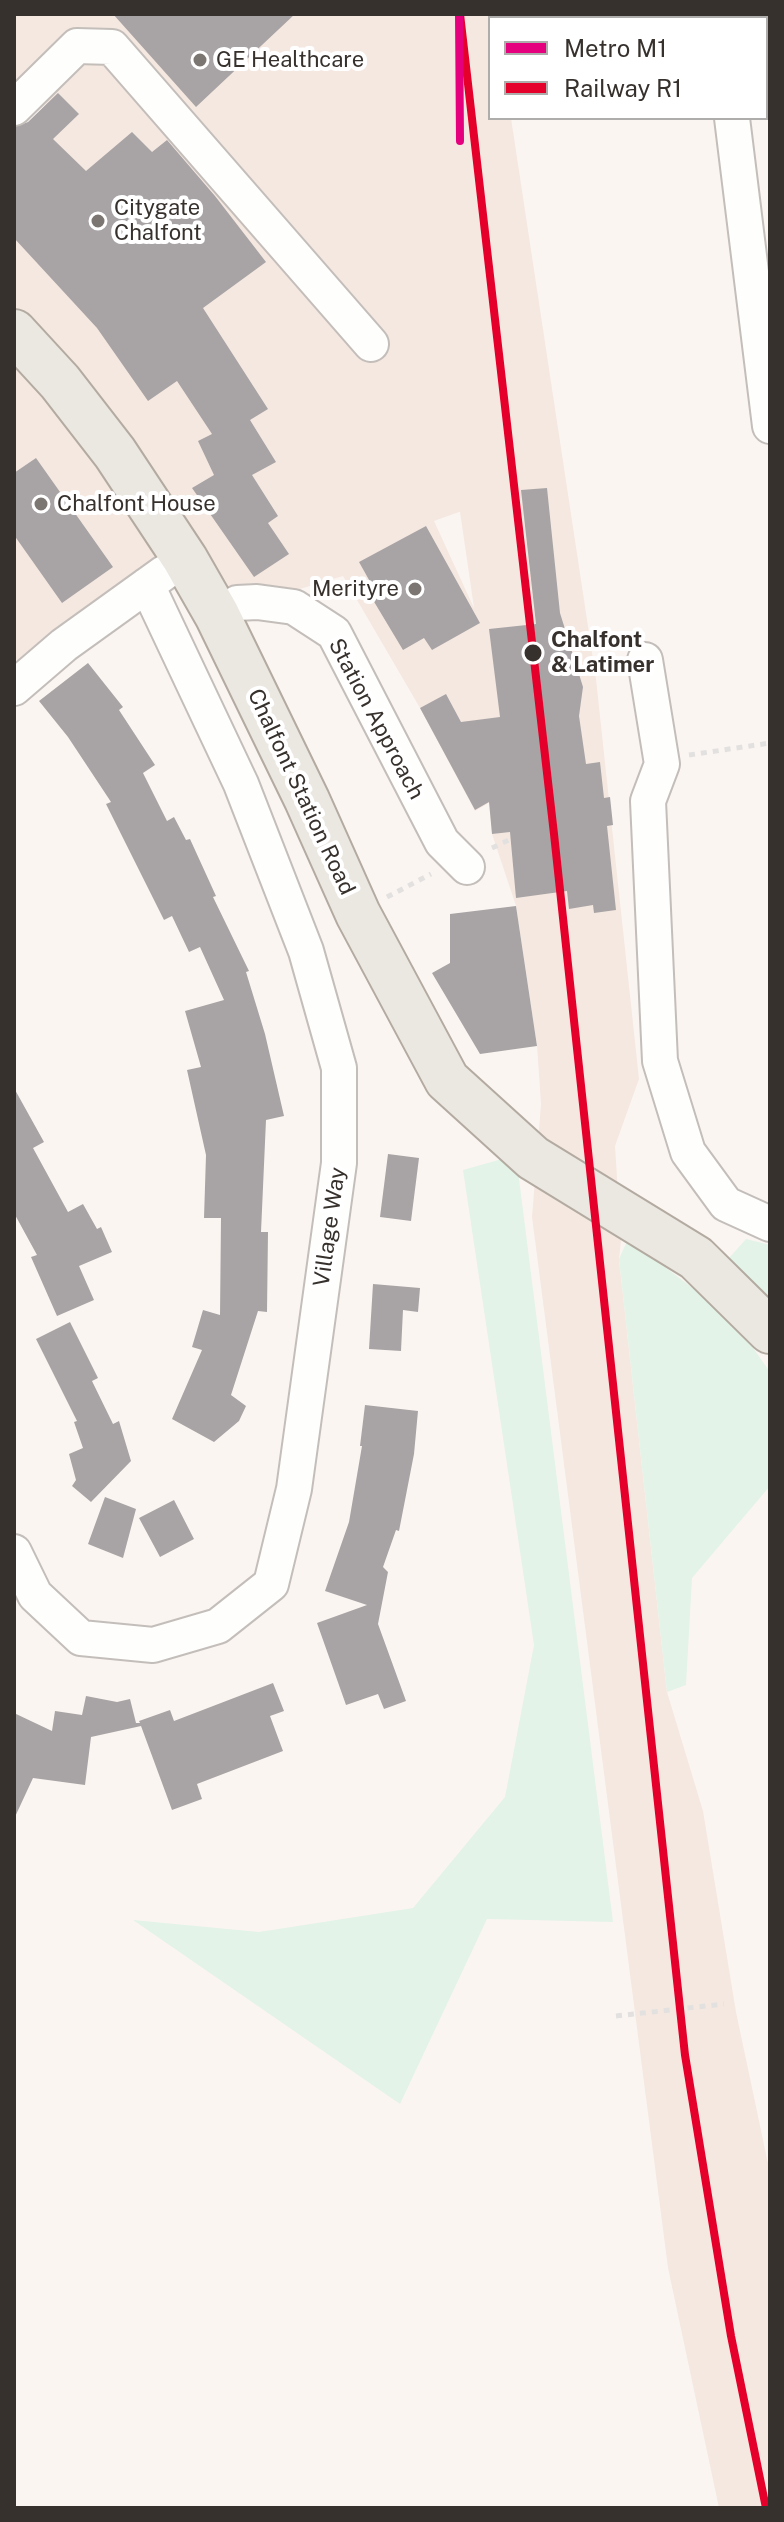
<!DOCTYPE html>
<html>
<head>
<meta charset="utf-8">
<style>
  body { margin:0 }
  #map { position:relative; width:784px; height:2522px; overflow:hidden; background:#fbf5f2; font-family:"Public Sans",sans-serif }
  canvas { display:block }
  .frame { position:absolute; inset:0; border:16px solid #37312d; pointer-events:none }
  .legend { position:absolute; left:488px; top:16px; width:280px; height:104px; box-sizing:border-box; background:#fff; border:2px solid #afadab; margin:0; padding:10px 14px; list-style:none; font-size:24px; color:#37312d }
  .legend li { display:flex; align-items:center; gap:16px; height:40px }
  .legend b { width:40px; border:2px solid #afadab }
</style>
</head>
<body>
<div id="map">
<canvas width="784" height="2522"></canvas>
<div class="frame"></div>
<ul class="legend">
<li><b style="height:10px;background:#e5007d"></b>Metro M1</li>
<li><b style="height:10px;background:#e4002b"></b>Railway R1</li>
</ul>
</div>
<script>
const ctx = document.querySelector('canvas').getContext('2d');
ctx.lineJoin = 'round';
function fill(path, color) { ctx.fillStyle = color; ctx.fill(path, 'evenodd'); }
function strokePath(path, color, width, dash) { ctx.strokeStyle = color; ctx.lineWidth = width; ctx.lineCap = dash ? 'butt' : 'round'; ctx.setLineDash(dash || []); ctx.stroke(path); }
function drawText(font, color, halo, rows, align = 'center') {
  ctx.font = font + ' "Public Sans",sans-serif'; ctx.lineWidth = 8; ctx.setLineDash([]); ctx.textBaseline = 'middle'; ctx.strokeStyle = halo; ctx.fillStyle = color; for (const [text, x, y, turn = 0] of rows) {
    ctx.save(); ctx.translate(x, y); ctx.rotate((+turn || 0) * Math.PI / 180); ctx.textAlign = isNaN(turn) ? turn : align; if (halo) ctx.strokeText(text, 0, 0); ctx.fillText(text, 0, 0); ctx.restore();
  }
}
fill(new Path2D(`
  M14,14H501V18H490V118H511L596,679L639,1079L615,1146L621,1241L619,1259L667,1692L703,1811L736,2012L770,2173V2508H719L668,2268L532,1217L541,1104L537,1046L516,906L492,834L490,809L499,797L475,811L420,708L343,576L257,602L237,603L185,560L19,663L14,656V139L46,104L14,129ZM459,512H460L474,608L434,521Z`), '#f5e8e1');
fill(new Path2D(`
  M516,1155L613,1922L487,1919L400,2104L133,1920L259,1932L413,1908L505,1797L534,1645L463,1170Z
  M628,1239L732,1318L770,1372V1486L692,1578L686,1685L667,1692L619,1259Z
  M746,1239L770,1245V1299L729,1258Z`), '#e3f3e7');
fill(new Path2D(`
  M113,14H295L196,107Z
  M58,93L79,114L53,139L86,171L132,132L152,152L167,140L215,196L266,262L203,308L268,409L250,420L276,462L252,475L278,516L268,523L289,554L254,577L192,488L214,475L198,441L212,434L177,381L148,401L97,328L14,238V127L28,122Z
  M36,458L113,567L62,603L14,535V473Z
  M547,488L560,613L583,687L579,716L586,764L600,762L604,798L610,797L613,825L607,826L616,910L594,913L593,905L569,909L567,891L516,898L510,832L492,834L489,802L475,810L420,708L446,694L461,722L500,717L489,629L536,624L521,490Z
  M426,526L480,623L432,650L424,638L403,650L367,590L373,587L359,562Z
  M88,663L123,707L119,710L155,765L143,773L167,821L174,817L186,840L190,839L216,896L213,897L249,971L246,972L265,1034L284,1116L266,1120L261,1232H268L267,1312L258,1311L231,1395L246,1406L239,1421L214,1442L172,1419L202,1350L192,1347L203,1310L220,1315L221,1218H204L206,1155L187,1070L201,1067L185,1011L224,1000L200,947L189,952L172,916L164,920L106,804L111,802L68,737L39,701Z
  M516,906L537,1046L480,1054L432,973L450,963V914Z
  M14,1088L44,1142L33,1148L68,1212L83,1204L97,1229L101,1227L112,1252L79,1266L94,1300L57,1316L31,1257L37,1255L14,1213Z
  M388,1154L419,1158L411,1221L380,1217Z
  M373,1284L420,1288L418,1312L403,1310L401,1351L369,1349Z
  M70,1322L98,1378L92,1381L113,1424L119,1421L131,1461L91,1502L72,1486L76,1480L69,1454L83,1448L74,1422L77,1421L36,1339Z
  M365,1405L418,1411L414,1454L399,1531L396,1530L383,1567L388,1572L378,1624L406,1701L384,1709L378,1694L346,1705L317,1623L367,1605L325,1591L349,1522L362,1446H360Z
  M105,1497L136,1509L123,1558L88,1544Z
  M174,1500L194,1539L160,1557L139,1518Z
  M273,1683L284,1711L270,1716L283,1751L197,1784L202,1799L172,1810L141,1726L91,1737L85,1785L33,1778L14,1819V1713L52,1731L55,1711L82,1715L86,1696L117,1702L130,1699L136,1723H140L139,1721L170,1710L174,1721Z`), '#a8a4a5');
const minor = new Path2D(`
  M719,14V18
  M14,108L77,46L112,47L371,344
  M732,118L770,426
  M217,615L237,603L257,602L294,607L334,633L442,842L467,867
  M645,660L662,764L648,801L660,1061L688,1152L726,1204L770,1224
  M14,688L64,645L164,573
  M14,1552L35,1595L81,1638L153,1645L218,1626L271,1584L294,1489L339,1163V1068L306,951L241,784L147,585`);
const major = new Path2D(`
  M14,332L60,382L115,453L185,559L217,615L307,800L358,914L447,1080L533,1158L696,1258L770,1331`);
strokePath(minor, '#c4beba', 38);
strokePath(major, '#b3aba1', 48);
strokePath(new Path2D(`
  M689,755L770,743
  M492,848L511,839
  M387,897L431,874
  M616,2016L724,2004`), '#e2e1e0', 5, [6, 6]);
strokePath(minor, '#fefefd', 34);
strokePath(major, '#ebe7e1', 44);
strokePath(new Path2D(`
  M460,14L554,834L685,2055L731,2336L766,2508`), '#e4002b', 8);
strokePath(new Path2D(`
  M459,14L460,141`), '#e5007d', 8);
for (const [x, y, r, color] of [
  [200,60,8,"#7c7672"],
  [98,221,8,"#7c7672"],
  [41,504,8,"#7c7672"],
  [415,589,8,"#7c7672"],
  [533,653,10,"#37312d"]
]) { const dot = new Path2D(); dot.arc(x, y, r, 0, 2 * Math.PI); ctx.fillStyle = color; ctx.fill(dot); strokePath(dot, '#fff', 3); }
drawText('22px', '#37312d', '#fff', [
  ["GE Healthcare",216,60],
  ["Citygate",114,208],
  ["Chalfont",114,233],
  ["Chalfont House",57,504],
  ["Merityre",399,589,"right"]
], 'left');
drawText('bold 22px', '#37312d', '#fff', [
  ["Chalfont",551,640],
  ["& Latimer",551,665]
], 'left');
drawText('22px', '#37312d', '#fff', [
  ["Station Approach",376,719,62],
  ["Chalfont Station Road",301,792,65],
  ["Village Way",330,1227,-82]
]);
</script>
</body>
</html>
